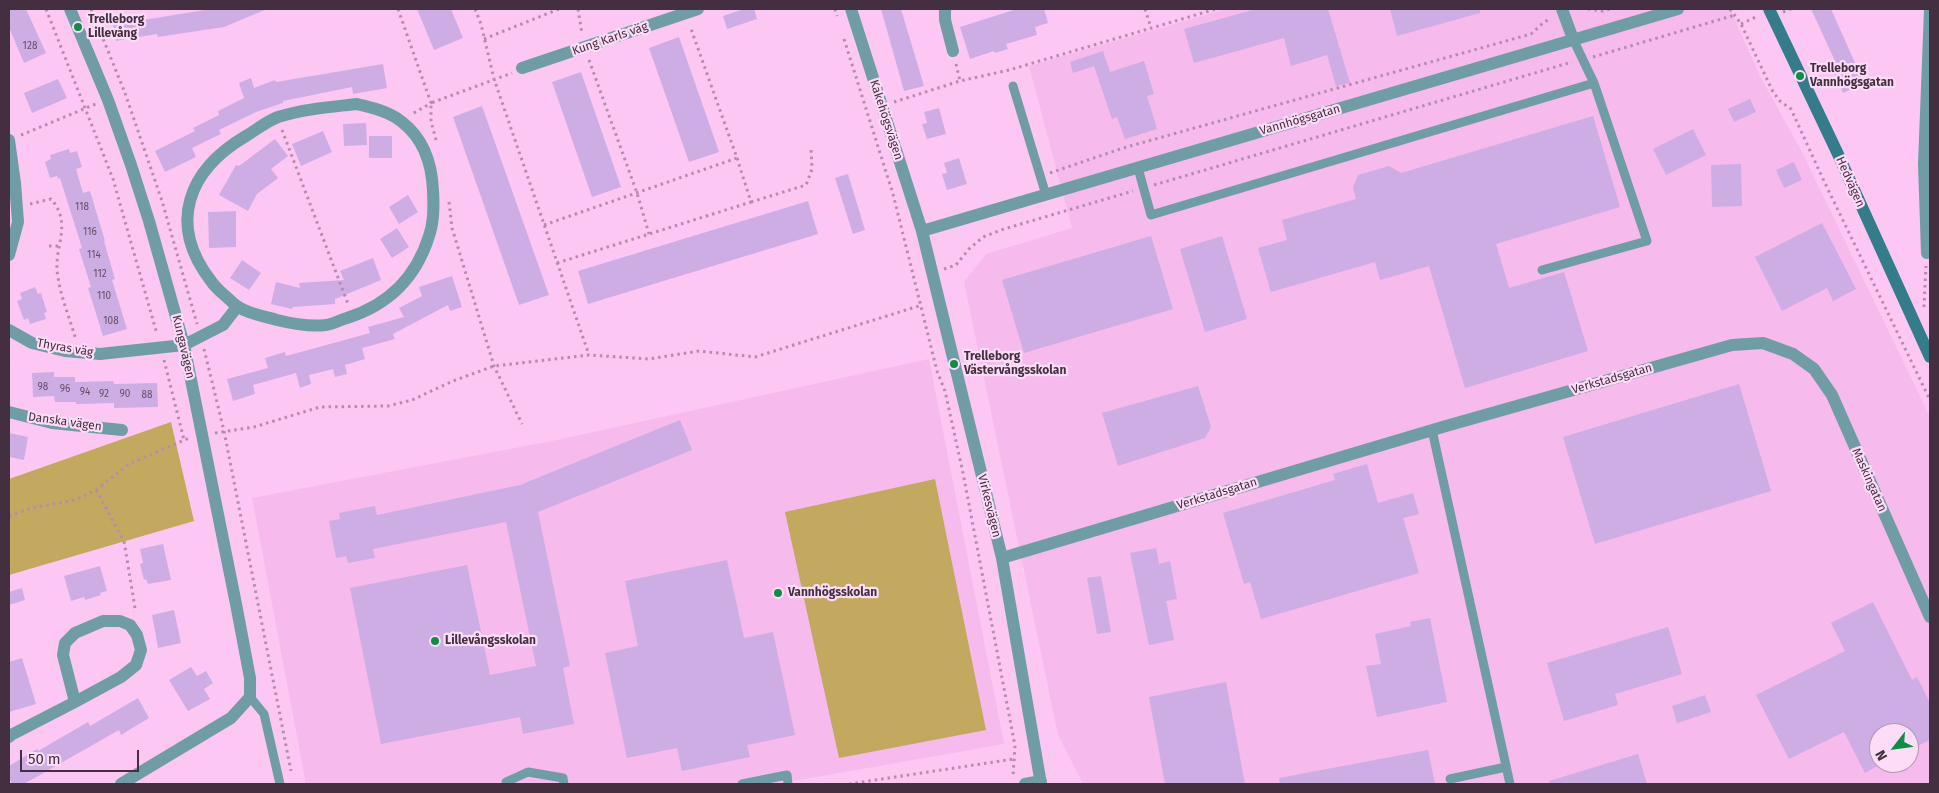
<!DOCTYPE html>
<html>
<head>
<meta charset="utf-8">
<style>
  body { margin:0 }
  #map { position:relative; width:1939px; height:793px; overflow:hidden; background:#fdc7f4; font-family:"Fira Sans",sans-serif }
  canvas { display:block }
  .frame { position:absolute; inset:0; border:10px solid #442f41; pointer-events:none }
  .north { position:absolute; left:1869px; top:723px; width:50px; height:50px; box-sizing:border-box; background:#fddcf8; border:1px solid #b397af; border-radius:50%; rotate:240deg; font-size:14px; font-weight:700; line-height:20px; text-align:center; color:#442f41 }
  .north::after { content:''; display:block; margin:auto; width:18px; height:22px; background:#0f8c47; clip-path:polygon(50% 0,100% 100%,50% 72%,0 100%) }
  .scale { position:absolute; left:20px; top:750px; width:119px; height:22px; box-sizing:border-box; border:2px solid #442f41; border-top:0; padding-left:6px; font-size:15px; line-height:18px; white-space:nowrap; color:#442f41; -webkit-text-stroke:4px #fddcf8; paint-order:stroke }
</style>
</head>
<body>
<div id="map">
<canvas width="1939" height="793"></canvas>
<div class="frame"></div>
<div class="north">N</div>
<div class="scale">50 m</div>
</div>
<script>
const ctx = document.querySelector('canvas').getContext('2d');
ctx.lineJoin = 'round';
function fill(path, color) { ctx.fillStyle = color; ctx.fill(path, 'evenodd'); }
function strokePath(path, color, width, dash) { ctx.strokeStyle = color; ctx.lineWidth = width; ctx.lineCap = dash ? 'butt' : 'round'; ctx.setLineDash(dash || []); ctx.stroke(path); }
function drawText(font, color, halo, rows, align = 'center') {
  ctx.font = font + ' "Fira Sans",sans-serif'; ctx.lineWidth = 4.5; ctx.setLineDash([]); ctx.textBaseline = 'middle'; ctx.strokeStyle = halo; ctx.fillStyle = color; for (const [text, x, y, turn = 0] of rows) {
    ctx.save(); ctx.translate(x, y); ctx.rotate((+turn || 0) * Math.PI / 180); ctx.textAlign = isNaN(turn) ? turn : align; if (halo) ctx.strokeText(text, 0, 0); ctx.fillText(text, 0, 0); ctx.restore();
  }
}
fill(new Path2D(`
  M1226,9H1730L1760,76L1802,152L1930,417V784H1083L1058,735L964,282L986,254L1072,228L1029,66ZM1879,733H1909V763H1879Z
  M929,359L1004,744L776,784H306L252,498L552,441Z`), '#f6baec');
fill(new Path2D(`
  M171,422L194,521L9,575V479Z
  M935,479L986,730L839,758L785,512Z`), '#c2a95f');
fill(new Path2D(`
  M9,9H26L46,53L24,63L9,27Z
  M211,9H267L224,27L158,37L157,34L116,41L113,23L137,19V21Z
  M417,9H451L463,38L434,50Z
  M744,9H754L757,19L727,29L723,16Z
  M881,9H901L924,86L904,91Z
  M1017,9H1044L1048,23L1035,27L1037,35L1006,44L1008,49L995,53L994,51L970,59L960,27Z
  M1256,9H1328L1350,83L1336,86L1327,55L1291,66L1284,38L1194,63L1184,29Z
  M1390,9H1480V13L1397,36Z
  M1811,9H1831L1864,83L1843,93L1830,63L1835,61Z
  M679,37L719,152L689,162L649,48Z
  M1103,51L1110,72L1144,61L1154,94L1147,96L1157,129L1125,139L1117,117L1112,119L1094,66L1073,73L1070,62Z
  M383,64L387,88L353,94L352,87L283,101V103L256,112L219,130L221,134L192,148L196,157L165,172L155,151L195,131L193,128L219,115L218,111L244,98L239,83L251,78L254,88L275,80L276,82Z
  M581,72L621,187L592,197L552,82Z
  M58,79L67,98L32,113L24,93Z
  M1750,99L1756,112L1734,122L1728,109Z
  M482,106L549,295L519,305L453,117Z
  M939,108L946,134L927,139L922,124L927,123L924,112Z
  M1593,116L1620,207L1496,244L1509,288L1564,272L1588,351L1465,388L1429,266L1380,280L1375,262L1271,292L1258,248L1287,240L1282,220L1356,199L1353,188L1358,175L1389,166L1401,173Z
  M366,123L367,145L344,146L343,124Z
  M1693,129L1706,155L1666,175L1653,149Z
  M323,131L332,152L301,166L292,144Z
  M369,136H392V158H369Z
  M275,139L288,156L271,169L278,178L257,194L248,211L219,195L236,165L239,166Z
  M69,149L70,153L77,151L82,167L76,169L83,193L90,191L105,241H104L115,279L112,280L127,329L103,336L88,288L91,287L79,249L82,248L60,178L58,179L57,176L50,178L45,162L51,159L50,155Z
  M959,158L967,184L947,190L942,174L947,173L944,163Z
  M1794,162L1802,180L1784,188L1776,170Z
  M1741,164L1742,206L1712,207L1711,165Z
  M848,174L865,230L853,234L835,178Z
  M408,195L418,212L399,224L389,207Z
  M808,201L818,234L588,304L578,271Z
  M236,211V247L209,248L208,212Z
  M1822,223L1856,289L1833,301L1827,288L1782,311L1755,257Z
  M397,228L409,247L392,258L380,239Z
  M1151,236L1173,309L1024,353L1002,280Z
  M1222,236L1247,319L1205,332L1180,249Z
  M373,258L381,280L335,299V304L293,307L292,309L271,304L276,282L300,288L299,283L344,280L340,271Z
  M242,260L261,273L249,290L230,278Z
  M452,276L462,307L450,311L448,305L393,334L395,339L362,348L365,359L345,365L347,374L335,377L333,369L309,375L311,384L300,388L296,373L253,385L255,394L233,401L227,379L268,368L265,358L285,352L286,356L370,333L368,327L404,317L399,308L422,296L419,287Z
  M35,287L38,294L41,293L47,312L44,313L46,319L30,324L28,318L24,320L17,301L22,299L20,293Z
  M54,372V377H75V382L113,381L114,384L157,383L158,407L114,408V403L76,404V402H55L54,396L33,397L32,373Z
  M1739,384L1771,491L1595,544L1563,437Z
  M1198,386L1211,427L1205,438L1118,466L1102,413Z
  M680,420L692,450L538,512L570,666L563,668L574,724L523,734L520,717L381,744L350,588L467,565L490,675L536,666L506,522L373,549L375,558L348,563L346,556L336,558L329,521L340,519L339,513L375,506L377,515L520,485Z
  M9,433L28,437L24,460L9,457Z
  M1367,464L1378,503L1413,493L1419,514L1403,518L1419,573L1261,619L1250,582L1244,584L1223,513L1335,480L1333,474Z
  M163,544L171,580L148,584L146,579L144,580L140,564L143,563L140,549Z
  M1156,548L1159,564L1170,561L1177,599L1166,601L1174,640L1149,645L1130,553Z
  M727,560L744,638L773,632L795,735L747,745L750,757L682,771L677,748L627,758L605,653L638,646L625,581Z
  M100,566L107,591L100,593L101,595L85,600L84,597L71,601L64,576Z
  M1101,576L1111,632L1097,634L1087,578Z
  M22,588L25,600L9,605V592Z
  M1873,602L1912,680L1917,677L1930,703V740L1909,750V733H1879V765L1865,773L1844,732L1789,759L1756,695L1845,651L1831,623Z
  M174,610L181,643L158,648L152,615Z
  M1430,618L1447,702L1377,717L1366,666L1381,664L1375,634L1411,626L1410,622Z
  M1668,627L1682,674L1615,694L1618,705L1564,721L1547,663Z
  M22,658L36,704L9,712V662Z
  M191,667L197,676L206,671L213,683L204,689L210,699L188,711L169,680Z
  M1226,682L1245,784H1165L1149,697Z
  M1705,695L1711,712L1677,723L1672,706Z
  M138,698L149,718L121,735L119,730L24,784H12L9,778V766L37,749L38,751L88,722L90,726Z
  M1428,750L1435,784H1280L1279,778Z
  M1638,754L1647,784H1550L1549,781Z`), '#ceade4');
strokePath(new Path2D(`
  M46,9L113,179L157,334
  M91,9L125,93
  M398,9L431,103L412,114
  M475,9L481,24L494,79L589,355
  M578,9L582,34
  M835,9L837,16
  M1145,9L1151,28
  M1588,9L1603,11L1610,9
  M1730,9L1741,24L1773,92L1780,101L1791,109L1823,179L1930,400
  M1783,12L1791,9
  M1741,24L1758,16
  M484,39L559,9
  M844,39L893,194L937,371L945,391L963,473L1015,746L1013,776
  M1593,57L1735,15
  M589,60L637,193L649,234
  M956,64L960,81
  M125,93L162,201L197,324
  M894,102L960,81L1009,70L1216,9
  M282,130L348,304
  M21,135L96,104
  M436,140L431,121V103L512,73
  M1050,173L1123,148L1531,34L1543,23L1551,18
  M1154,185L1572,62
  M449,202L452,228L494,366L522,424
  M751,202L806,185L812,169L811,149
  M30,204L51,199C74,225 52,248 58,277C61,298 70,319 76,340
  M544,225L737,158L690,26
  M49,246H60
  M557,263L751,202L737,158
  M944,269L956,265L969,249L983,237L1004,229L1133,191
  M1924,307L1926,266
  M204,349L224,431L291,771
  M164,360L184,440
  M215,433L254,427L320,407L388,406L412,400L453,381L494,366L589,355L649,359L699,351L755,357L922,305
  M96,490L124,541L135,608L134,612
  M9,516L31,508L75,500L96,490L129,464L189,438
  M849,784L1014,759`), '#b58cae', 3, [2.5, 4]);
strokePath(new Path2D(`
  M1573,39L1594,83
  M1013,86L1046,195
  M1138,168L1151,215L1594,83L1647,241L1542,270
  M1432,430L1510,784
  M250,697L264,714L280,784
  M1450,779L1506,767
  M507,784L506,782L528,772L563,778L564,784
  M742,784L787,775L788,784`), '#709ca5', 9);
strokePath(new Path2D(`
  M70,9L108,100L131,165L149,221L184,345L236,604L250,678V697L231,718L121,784
  M851,9L922,231L1002,558L1041,784
  M945,9V20L953,51
  M1562,9L1573,39
  M522,68L698,9
  M357,104C372,108 389,111 402,122C424,139 432,165 433,191C434,206 434,222 429,236C416,278 388,305 347,318C340,320 333,324 326,325C309,327 293,324 277,320C263,316 243,313 232,302C225,295 216,289 211,281C167,224 188,170 246,136C256,130 267,121 278,117C303,109 331,107 357,104Z
  M9,140L15,183L18,222L9,255
  M922,231L1678,9
  M1927,253L1924,164L1930,10
  M9,330L32,343L65,351L100,354L184,345L223,325L237,307
  M9,412L52,423L122,430
  M1002,558L1446,426L1732,345L1763,343L1793,354L1814,369L1832,395L1930,617
  M9,737L11,735L75,702L121,677L136,665L141,650L137,635L130,625L120,621H103L75,633L65,643L63,655L75,702
  M1025,784L1041,781`), '#709ca5', 12);
strokePath(new Path2D(`
  M1769,9L1837,152L1930,357`), '#347c8a', 12);
for (const [x, y, r, color] of [
  [78,27,5,"#0f8c47"],
  [1800,76,5,"#0f8c47"],
  [954,364,5,"#0f8c47"],
  [778,593,5,"#0f8c47"],
  [435,641,5,"#0f8c47"]
]) { const dot = new Path2D(); dot.arc(x, y, r, 0, 2 * Math.PI); ctx.fillStyle = color; ctx.fill(dot); strokePath(dot, '#fddcf8', 2); }
drawText('10px', '#664e6a', null, [
  ["128",30,46],
  ["118",82,207],
  ["116",90,232],
  ["114",94,255],
  ["112",100,274],
  ["110",104,296],
  ["108",111,321],
  ["98",43,387],
  ["96",65,389],
  ["94",85,392],
  ["92",104,394],
  ["90",125,394],
  ["88",147,395]
]);
drawText('bold 12px', '#442f41', '#fddcf8', [
  ["Trelleborg",88,20],
  ["Lillevång",88,34],
  ["Trelleborg",1810,69],
  ["Vannhögsgatan",1810,83],
  ["Trelleborg",964,357],
  ["Västervångsskolan",964,371],
  ["Vannhögsskolan",788,593],
  ["Lillevångsskolan",445,641]
], 'left');
drawText('12px', '#442f41', '#fddcf8', [
  ["Kung Karls väg",610,39,-19],
  ["Kakehögsvägen",886,120,72],
  ["Vannhögsgatan",1300,120,-16],
  ["Hedvägen",1850,182,66],
  ["Kungavägen",183,347,77],
  ["Thyras väg",65,348,10],
  ["Verkstadsgatan",1612,379,-16],
  ["Danska vägen",65,422,8],
  ["Maskingatan",1869,480,66],
  ["Verkstadsgatan",1217,494,-17],
  ["Virkesvägen",989,506,76]
]);
</script>
</body>
</html>
